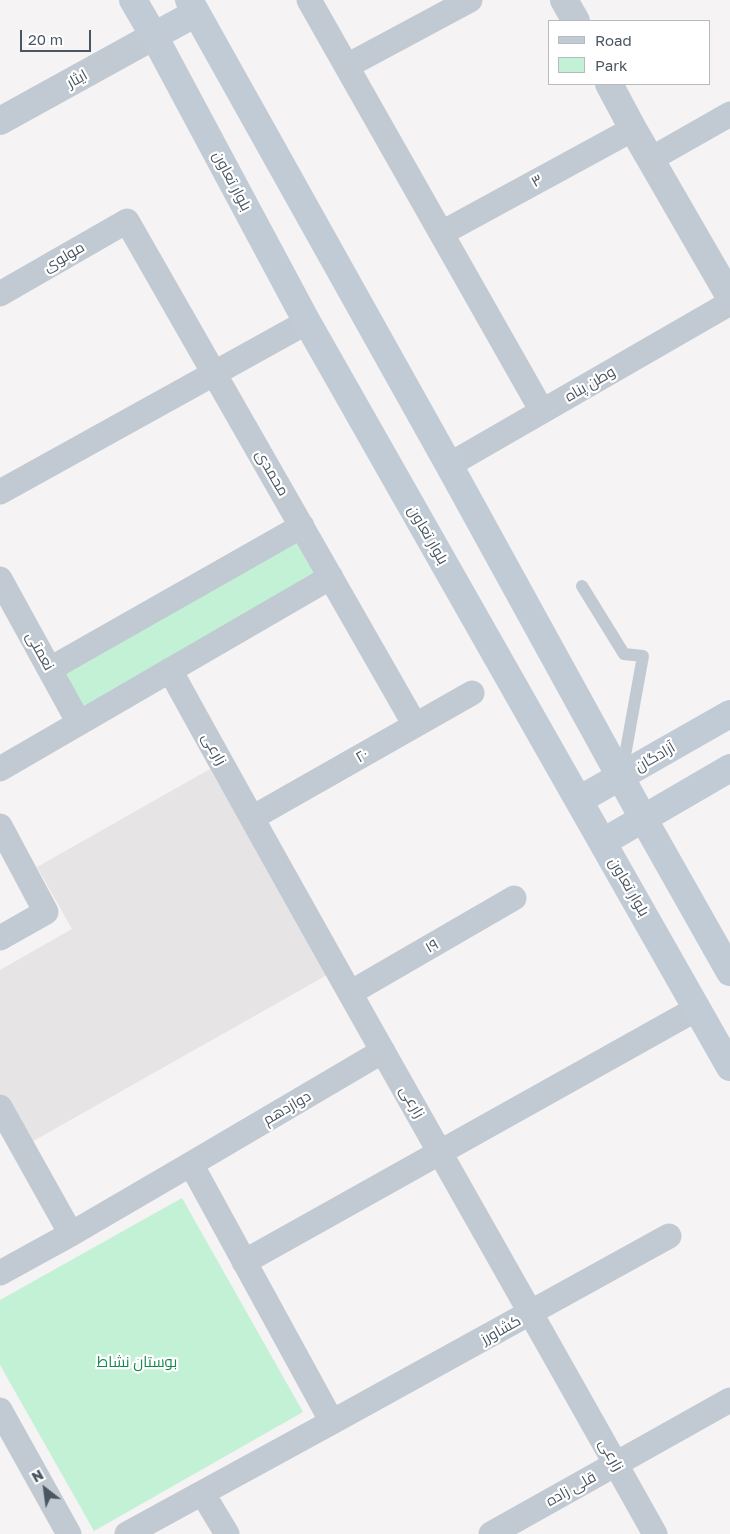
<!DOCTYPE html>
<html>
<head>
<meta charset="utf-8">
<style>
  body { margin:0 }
  #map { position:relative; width:730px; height:1534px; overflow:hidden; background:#f5f3f3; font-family:"Golos Text",sans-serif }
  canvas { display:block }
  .legend { position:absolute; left:548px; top:20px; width:162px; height:65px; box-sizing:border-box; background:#fff; border:1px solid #b7bbc0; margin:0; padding:6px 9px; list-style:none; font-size:15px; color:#4a5661 }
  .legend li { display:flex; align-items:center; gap:10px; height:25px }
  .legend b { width:25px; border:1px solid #b7bbc0 }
  .north { position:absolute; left:20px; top:1464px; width:50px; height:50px; -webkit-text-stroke:4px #fff; paint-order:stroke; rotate:330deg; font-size:14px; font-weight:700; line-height:20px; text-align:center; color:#4a5661 }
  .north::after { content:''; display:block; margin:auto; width:18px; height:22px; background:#4a5661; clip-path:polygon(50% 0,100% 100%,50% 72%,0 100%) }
  .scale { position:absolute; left:20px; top:30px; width:71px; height:22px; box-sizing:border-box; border:2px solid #4a5661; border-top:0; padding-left:6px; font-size:15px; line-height:18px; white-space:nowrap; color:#4a5661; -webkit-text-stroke:4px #fff; paint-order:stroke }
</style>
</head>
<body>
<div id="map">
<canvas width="730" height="1534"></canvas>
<ul class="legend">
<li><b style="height:6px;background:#c1cbd6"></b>Road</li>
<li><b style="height:14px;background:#c3f1d5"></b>Park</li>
</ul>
<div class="north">N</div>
<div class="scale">20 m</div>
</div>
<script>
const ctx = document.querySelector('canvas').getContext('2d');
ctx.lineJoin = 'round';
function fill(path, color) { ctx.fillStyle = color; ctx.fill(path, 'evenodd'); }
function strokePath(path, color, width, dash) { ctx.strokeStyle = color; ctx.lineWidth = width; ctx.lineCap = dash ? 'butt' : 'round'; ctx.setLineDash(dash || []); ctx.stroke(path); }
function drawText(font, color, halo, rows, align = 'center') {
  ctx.font = font + ' "Golos Text",Cairo,sans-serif'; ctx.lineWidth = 4.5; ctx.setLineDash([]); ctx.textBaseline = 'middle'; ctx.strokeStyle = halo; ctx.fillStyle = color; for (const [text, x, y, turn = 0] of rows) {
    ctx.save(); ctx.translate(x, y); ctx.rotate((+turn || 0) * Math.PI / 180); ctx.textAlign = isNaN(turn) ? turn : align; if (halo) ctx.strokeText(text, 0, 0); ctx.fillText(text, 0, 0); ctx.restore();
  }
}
fill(new Path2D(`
  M210,769L327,975L28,1144L0,1095V970L72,929L37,867Z`), '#e6e4e5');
fill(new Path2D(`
  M297,534L321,578L80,715L55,671Z
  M182,1198L303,1412L94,1531L0,1365V1300Z`), '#c3f1d5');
strokePath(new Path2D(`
  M582,586L624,654L643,656L622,772`), '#c1cad2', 12);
strokePath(new Path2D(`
  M309,0L542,411
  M347,66L470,0
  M651,159L730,114
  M442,233L633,129
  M0,294L127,221L415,725
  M449,465L730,303
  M0,492L307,322
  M0,579L79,723
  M50,669L302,526
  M170,670C329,960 494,1246 655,1534
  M0,769L331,577
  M252,818L472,693
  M0,826L46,912L0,938
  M350,993L514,898
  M0,1107L71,1234
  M191,1164L383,1051
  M244,1262L698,1008
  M0,1273L71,1234L191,1164L332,1422L127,1534
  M0,1410L69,1534
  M332,1422L669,1236
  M203,1494L227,1534
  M491,1534L730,1400`), '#c1cad2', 25);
strokePath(new Path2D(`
  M564,0L576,21
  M609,84L633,129L730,297
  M0,121L154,36`), '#c1cad2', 28);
strokePath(new Path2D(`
  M133,0L154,36L307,322L730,1067
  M189,0L449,465L643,818L730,972
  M154,36L196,13
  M579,800L730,714
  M603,842L730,768`), '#c1cbd6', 28);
drawText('15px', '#4a5661', '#fff', [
  ["ایثار",77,79,-29],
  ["بلوار تعاون",232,181,62],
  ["۳",537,181,-29],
  ["مولوی",64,257,-30],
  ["وطن پناه",590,384,-30],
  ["محمدی",272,473,60],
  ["بلوار تعاون",428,535,60],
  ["نعمتی",40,651,61],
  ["زارعی",214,749,61],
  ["۲۰",362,756,-30],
  ["آزادگان",655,757,-30],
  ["بلوار تعاون",629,887,60],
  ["۱۹",432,946,-30],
  ["زارعی",412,1102,60],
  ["دوازدهم",287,1108,-30],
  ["کشاورز",501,1330,-29],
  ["زارعی",611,1455,61],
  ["قلی زاده",571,1489,-29]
]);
drawText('15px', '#17864f', '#fff', [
  ["بوستان نشاط",137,1362]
]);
</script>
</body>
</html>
